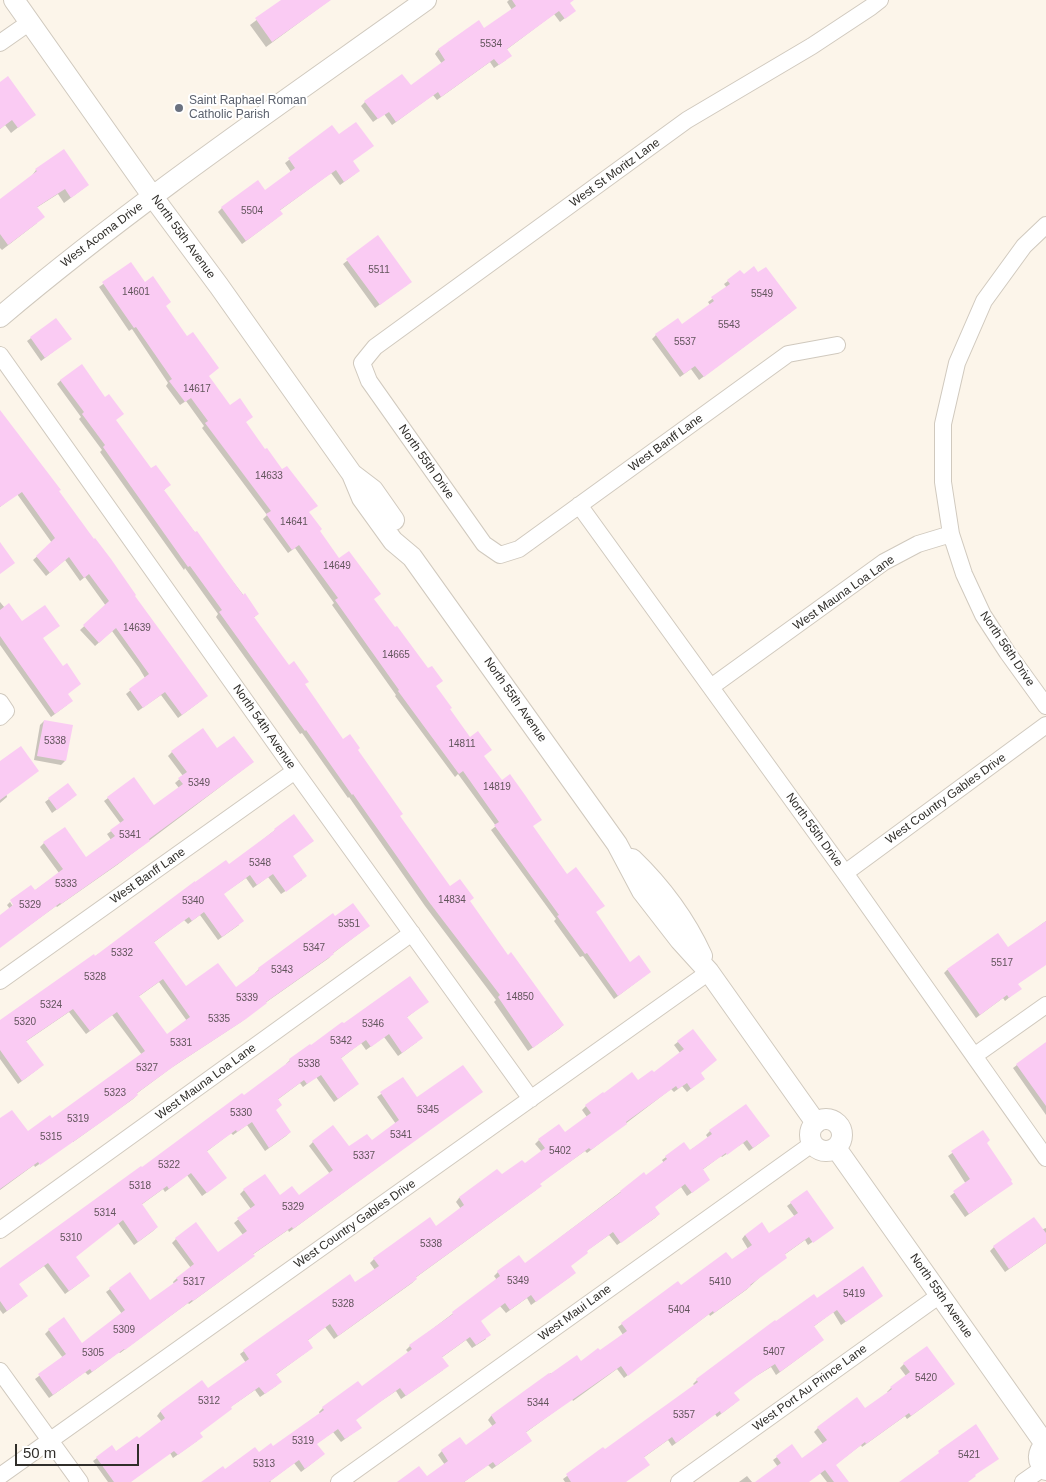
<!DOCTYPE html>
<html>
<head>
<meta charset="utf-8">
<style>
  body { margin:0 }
  #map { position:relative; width:1046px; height:1482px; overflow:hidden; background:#fcf5ea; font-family:Arial,sans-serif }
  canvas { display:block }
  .scale { position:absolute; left:15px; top:1444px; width:124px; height:22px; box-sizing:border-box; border:2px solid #302e2a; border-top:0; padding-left:6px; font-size:15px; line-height:18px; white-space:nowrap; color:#302e2a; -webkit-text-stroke:4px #fff; paint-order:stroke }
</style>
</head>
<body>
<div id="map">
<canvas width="1046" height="1482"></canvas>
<div class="scale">50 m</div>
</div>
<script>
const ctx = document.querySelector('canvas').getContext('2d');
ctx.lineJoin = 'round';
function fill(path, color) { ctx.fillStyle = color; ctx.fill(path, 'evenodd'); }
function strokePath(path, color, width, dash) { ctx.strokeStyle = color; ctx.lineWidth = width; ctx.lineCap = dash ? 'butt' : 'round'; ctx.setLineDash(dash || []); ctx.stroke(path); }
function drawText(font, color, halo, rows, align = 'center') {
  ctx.font = font + ' Arial,sans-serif'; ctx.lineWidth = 4; ctx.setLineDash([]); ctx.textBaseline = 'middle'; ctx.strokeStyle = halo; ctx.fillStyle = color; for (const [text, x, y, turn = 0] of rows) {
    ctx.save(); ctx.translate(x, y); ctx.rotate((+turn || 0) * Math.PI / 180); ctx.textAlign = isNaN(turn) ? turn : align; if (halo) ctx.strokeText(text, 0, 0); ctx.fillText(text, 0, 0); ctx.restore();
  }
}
fill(new Path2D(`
  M283,0H330L266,47L250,25Z
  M509,0H571L568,2L574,11L560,22L554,14L506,50V60L494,68L490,62L437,100L433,95L392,125L384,114L373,122L361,106L365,102L410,87L442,64L435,54L438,50L479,22L484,30L512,10L507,2Z
  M0,83L35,114L11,133L5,125L0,129Z
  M332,127L351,161L355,174L340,185L331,173L279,211L277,218L242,244L218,212L222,208L265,192L291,172L285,163Z
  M36,170L88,185L64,203L58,194L36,208L37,223L2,250L0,248V200L31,177Z
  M378,237L407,285L375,308L343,264Z
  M131,264L145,284L165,307L208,376L230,407L244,423L339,560L373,600L435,687L449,710L630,963L650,972L614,999L583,956L580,957L554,921L556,919L491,830L496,826L458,774L455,777L395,696L396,695L332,605L334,603L295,548L288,553L263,519L267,515L202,428L204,426L186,401L180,405L166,386L168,383L132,329L129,331L99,287Z
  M728,281L791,312L699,380L691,369L680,377L652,339L656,335L682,326L710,305L708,302L727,288L724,284Z
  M31,338L66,342L41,361L27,341Z
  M61,380L114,421L150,470L169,485L163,491L258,614L253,618L289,667L304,685L343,740L356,750L399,816L450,888L469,902L507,956L563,1025L559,1029L528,1051L494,1002L496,1000L425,906L349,797L348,798L302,733L300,734L216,617L218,614L185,568L184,570L100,452L102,450L79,419L81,417L57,384Z
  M0,412L133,596L202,700L178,718L161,695L138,711L126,694L145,678L139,668L112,631L95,646L80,630L106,606L85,577L80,581L65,560L46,576L33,560L52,543L17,494L0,507Z
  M0,602L5,608L42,638L66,694L67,705L51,717L0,645Z
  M44,721L65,761L61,765L34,760L40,725Z
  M217,750L253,762L117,865L57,907L56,906L0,947V916L10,909L7,905L10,902L16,911L34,891L59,873L40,847L44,843L86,858L111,840L107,834L121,824L104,801L108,798L154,807L179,788L175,783L183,776L168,756L172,752Z
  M0,764L7,797L0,803Z
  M68,785L71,799L52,813L45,802Z
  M275,830L292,857L302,880L281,894L268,877L253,888L246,878L223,894L239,925L218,940L200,915L188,924L184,920L153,943L186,988L235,989L256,974L255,973L259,969L335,918L369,926L332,954L329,958L265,1003L241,1022L171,1068L136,1094L137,1095L133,1099L73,1142L72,1141L35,1167L34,1165L0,1190V1120L27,1133L51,1120L142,1055L112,1015L86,1034L69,1012L25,1042L38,1069L18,1084L0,1059V1025L94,957L229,866ZM159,982L187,1021L166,1036L138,997Z
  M1046,921V964L1017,984L1016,992L1005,1001L1003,998L976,1018L944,973L947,970L1008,949Z
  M423,1005L406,1018L417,1042L398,1056L384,1037L366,1050L361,1043L340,1059L354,1087L334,1102L316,1077L303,1087L300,1083L277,1100L275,1111L290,1132L286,1136L265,1151L247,1125L233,1135L231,1133L206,1152L221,1182L202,1196L187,1175L165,1192L163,1189L141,1205L157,1227L153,1231L134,1245L118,1223L74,1257L84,1280L65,1294L44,1266L18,1284L23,1299L3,1314L0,1310V1269L244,1097L287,1065L286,1064L290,1060L311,1046Z
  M693,1030L699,1082L687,1092L682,1086L674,1092L671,1089L587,1153L585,1151L539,1184L536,1190L415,1278L416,1279L412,1283L334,1339L325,1327L307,1341L308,1351L275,1375L280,1382L276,1386L260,1397L255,1390L229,1408L199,1433L197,1441L173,1458L170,1453L130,1482H108L93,1461L97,1458L116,1452L139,1439L162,1422L157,1416L160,1412L202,1382L208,1389L246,1363L240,1354L244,1351L355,1284L375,1270L370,1263L374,1259L436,1228L461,1209L456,1202L459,1198L497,1170L501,1176L524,1165L542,1152L535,1144L539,1140L564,1134L587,1117L582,1110L586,1106L604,1094L637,1082L653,1074L680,1053L674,1045Z
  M1046,1043V1115L1013,1068Z
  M403,1078L416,1099L477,1095L289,1232L288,1230L252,1255L249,1260L189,1304L188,1303L120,1353L119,1352L88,1375L85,1372L49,1398L35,1379L63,1358L45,1334L49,1330L63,1319L82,1345L122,1314L106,1292L110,1289L150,1302L174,1284L173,1282L177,1278L191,1268L172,1243L176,1239L218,1254L243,1235L234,1223L251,1209L240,1194L244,1190L280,1197H299L330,1174L309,1146L313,1142L349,1148L371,1142L396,1124L377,1097Z
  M746,1105L764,1140L749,1151L743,1143L722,1157L721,1156L702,1170L705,1183L687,1196L681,1187L654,1207L659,1214L655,1218L617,1245L609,1235L585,1252L570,1266V1277L531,1305L527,1298L506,1313L500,1306L479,1321L486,1339L472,1348L466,1340L441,1358L443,1370L401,1399L396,1391L378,1403L355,1420L356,1431L341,1442L333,1432L316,1444L319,1458L301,1472L294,1463L270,1481L271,1482H203L273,1448L320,1414L319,1412L323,1408L358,1383L361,1388L409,1353L406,1350L410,1346L497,1280L494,1276L498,1272L525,1264L644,1174L646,1176L664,1163L662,1160L666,1157L689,1151L708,1138L706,1135L710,1131Z
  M982,1132L986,1143L1007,1187L965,1217L950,1196L966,1184L948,1156Z
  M791,1203L828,1231L808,1245L805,1240L784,1255L746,1290L710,1316L709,1314L624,1378L617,1369L573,1401L572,1399L525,1433L527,1444L492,1469L488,1465L464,1482H400L426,1478L445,1465L438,1455L442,1451L460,1439L465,1447L493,1427L488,1420L491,1416L549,1374L581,1363L599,1352L623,1335L618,1327L622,1324L681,1286L731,1261L748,1249L742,1239L745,1235H769L795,1217L787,1206Z
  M1046,1228V1243L1005,1272L990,1251L994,1247Z
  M882,1296L841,1325L833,1312L813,1327L818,1344L776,1375L771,1367L753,1378L733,1393L738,1400L734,1404L717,1417L715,1414L672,1446L668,1440L643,1458L625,1482H565L563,1479L603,1449L605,1451L695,1386L693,1384L697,1380L817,1300Z
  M904,1364L949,1388L907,1419L905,1416L862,1447L861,1445L835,1465L847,1482H827L820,1473L808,1482H757L778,1467L773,1460L777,1457L801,1460L823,1444L814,1432L818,1428L865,1410L888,1393L887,1392L891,1388L906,1376L900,1368Z
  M747,1476L752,1482H739Z`), '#0003');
fill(new Path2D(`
  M281,0H331L272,42L255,18Z
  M512,0H574L570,3L576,11L565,19L559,11L507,49L512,56L499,65L494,59L441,97L438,92L396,122L389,112L378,119L364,101L402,74L411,85L445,60L438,49L479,20L484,28L516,6Z
  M8,76L36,115L18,128L12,120L0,129V82Z
  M356,122L374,146L353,161L360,171L344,182L336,170L280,210L283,214L246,241L221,207L258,180L265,190L295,168L288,158L332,125L339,134Z
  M64,149L89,185L71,198L65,189L37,207L45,217L8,245L0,234V199L37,171L35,169Z
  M378,235L412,282L380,305L346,259Z
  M131,262L145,282L153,276L171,302L166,306L187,336L193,332L219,368L209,376L230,405L240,398L253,417L246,422L265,449L267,448L282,469L287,466L318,506L309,512L322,529L320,531L339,558L349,551L381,594L374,599L395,627L397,626L428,668L432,666L443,681L436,686L452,708L450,709L470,737L478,731L492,750L484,756L502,780L510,774L525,795L542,820L533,826L567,874L576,867L605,906L596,912L630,962L639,955L651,972L618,996L587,953L585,954L557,916L559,915L494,825L499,822L463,771L459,774L398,691L399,690L335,600L338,598L299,545L292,550L266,514L271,511L205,423L208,421L191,398L185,402L169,381L172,379L136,327L134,328L102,282Z
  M754,266L758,272L766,267L797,308L704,377L695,366L684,374L655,334L678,318L682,324L714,301L711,297L730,284L727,280L740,270L744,274Z
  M56,318L72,339L45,358L30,337Z
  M82,364L105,397L109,394L124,414L116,420L151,468L156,465L171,485L164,490L195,532L197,531L243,595L245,593L259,614L254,617L289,665L294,661L309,682L305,684L343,739L350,734L360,748L358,750L403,814L400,816L450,886L460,879L474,898L470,901L508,955L511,952L564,1025L533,1048L498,997L500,995L429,902L353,794L352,795L306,730L305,731L291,712L219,612L222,610L190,566L188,567L103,447L105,445L82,414L84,412L60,380Z
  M0,410L61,490L59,491L94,539L95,538L111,559L136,595L135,596L208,696L182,715L165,692L143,708L129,689L149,674L116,628L99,643L83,625L109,601L89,574L84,578L69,557L50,573L36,556L55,538L22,492L0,507Z
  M0,542L15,563L0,574Z
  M9,603L22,621L45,605L60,626L43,638L63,666L67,663L81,684L68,694L73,701L55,714L0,636V610Z
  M44,720L73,725L66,761L37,756Z
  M203,728L217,748L234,736L254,762L149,839L150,841L122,861L61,904L60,903L0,948V915L13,905L10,900L31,885L35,890L63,869L43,842L65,827L86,857L115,836L110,830L124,820L107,797L134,777L154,805L183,784L178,778L187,772L171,751Z
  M21,746L39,771L0,800V761Z
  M68,783L77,795L57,810L48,798Z
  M294,814L314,841L293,856L307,876L286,892L273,874L257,885L250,875L224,894L244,921L222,937L204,912L192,921L189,917L154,942L186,986L218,963L236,987L259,970L258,968L333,913L335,916L353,903L370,926L333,953L334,954L266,1002L267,1003L246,1019L177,1064L137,1093L138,1095L110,1116L40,1165L38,1162L0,1189V1118L12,1110L28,1131L50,1115L52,1118L145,1051L117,1012L90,1031L73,1009L26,1041L44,1065L22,1081L0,1050V1020L94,954L95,956L195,881V882L226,860L229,864L275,830L274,829ZM163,979L190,1017L167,1034L139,996Z
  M1046,921V965L1018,984L1022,989L1009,998L1007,995L980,1015L947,969L998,933L1008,947Z
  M410,976L429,1002L407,1017L423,1038L402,1053L389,1034L371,1047L366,1040L341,1058L359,1084L338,1099L321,1075L307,1084L304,1080L278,1099L282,1105L276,1110L291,1132L269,1148L252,1122L237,1132L236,1130L207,1151L227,1178L207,1193L191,1173L169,1189L167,1186L142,1204L158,1227L138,1242L123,1220L76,1257L90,1276L69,1291L48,1263L19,1284L28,1296L7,1311L0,1301V1268L141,1166L142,1167L242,1093L244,1095L290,1061L289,1059L310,1044L311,1045L342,1022L344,1023Z
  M693,1029L717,1060L701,1073L705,1079L691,1089L687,1083L678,1089L676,1086L626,1122L627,1124L591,1150L589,1148L540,1184L542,1186L416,1277L417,1279L338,1336L330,1324L308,1340L313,1348L276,1374L282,1382L265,1394L259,1387L231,1407L232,1409L200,1433L203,1437L178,1455L174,1451L131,1482H114L96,1457L112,1445L116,1451L137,1436L139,1438L165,1418L160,1411L202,1380L208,1388L249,1359L243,1350L350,1274L355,1282L379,1266L373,1258L430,1217L436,1226L464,1205L459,1197L497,1169L502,1174L522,1160L525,1163L545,1148L538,1139L559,1124L565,1132L591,1113L585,1105L603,1092L604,1093L632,1072L638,1080L652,1070L654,1072L684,1049L677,1041Z
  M1046,1042V1106L1016,1064Z
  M463,1065L483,1092L293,1229L292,1227L253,1254L255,1256L193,1301L192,1300L125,1350L124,1349L92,1372L90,1369L53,1395L38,1374L66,1354L48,1329L64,1317L82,1343L125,1310L109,1288L130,1272L150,1300L178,1280L176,1278L194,1264L175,1238L196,1222L218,1252L247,1231L237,1218L255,1205L243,1189L265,1174L280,1195L292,1186L299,1195L333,1170L312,1141L333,1125L349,1146L367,1134L372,1140L399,1120L380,1092L403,1077L417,1097Z
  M746,1104L770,1136L753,1148L747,1140L727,1155L726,1153L703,1169L710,1180L692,1193L685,1184L655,1207L660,1214L621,1243L613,1232L587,1251L588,1253L571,1266L576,1273L536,1302L531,1295L510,1310L505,1303L481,1321L491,1335L476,1345L470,1337L442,1357L449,1366L406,1396L400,1388L383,1400L356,1420L362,1428L345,1439L338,1429L317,1444L325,1454L305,1469L299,1460L269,1482H201L223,1466L225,1469L255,1447L259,1452L271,1443L273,1446L324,1410L322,1407L358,1381L362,1386L412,1349L409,1345L453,1314L452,1312L500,1276L497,1271L519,1255L525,1263L621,1192L620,1191L644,1172L646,1175L667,1159L665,1156L684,1142L690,1150L712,1134L709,1130Z
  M983,1130L990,1140L987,1143L1012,1180L1011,1181L1013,1184L969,1214L953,1191L970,1179L951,1151Z
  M807,1190L834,1228L813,1243L809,1237L785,1254L787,1258L750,1285L751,1286L714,1313L713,1311L628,1376L621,1366L526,1432L532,1441L496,1466L493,1462L464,1482H397L419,1466L427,1476L448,1461L441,1450L460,1437L466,1445L496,1423L491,1415L549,1373L550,1374L577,1355L581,1361L598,1348L600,1350L627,1331L621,1323L678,1281L681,1285L726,1252L732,1259L752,1245L745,1235L762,1222L769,1233L798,1213L790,1202Z
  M1034,1217L1046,1233V1243L1009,1269L993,1246Z
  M863,1266L883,1296L846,1322L837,1310L814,1326L824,1340L780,1372L775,1364L758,1375L734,1393L740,1400L721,1414L720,1411L676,1443L672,1437L644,1457L650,1465L626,1482H571L566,1474L603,1447L605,1449L698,1382L696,1379L775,1320L776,1321L814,1294L817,1298Z
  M927,1346L955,1384L911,1416L909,1413L866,1444L865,1442L836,1465L849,1482H834L825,1470L809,1482H755L781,1463L776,1456L792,1444L802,1458L827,1440L817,1427L857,1397L865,1408L892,1389L890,1387L910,1372L903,1363Z
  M976,1424L999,1459L975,1475L976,1476L968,1482H899L939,1453L938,1451Z`), '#facbf3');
const minor = new Path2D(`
  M0,43L30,22
  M1046,225L1024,246L984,301L957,363L943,424V482L951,534L964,574L983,615L1007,652L1046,706
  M837,345L788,354L519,549L500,555L484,544L369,381L362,363L375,347L687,120L812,46L871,7L880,0
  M0,355L295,771L531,1099
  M579,505L845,873L1046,1158
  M711,687L884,562L918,544L951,534
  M0,702L6,711L0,717
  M845,873L1046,725
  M0,981L295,771
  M974,1056L1046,1005
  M0,1230L412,933
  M0,1371L80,1482
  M0,1476L709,972
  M339,1482L812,1144
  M679,1482L940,1295
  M1023,1482L1043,1468`);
const tertiary = new Path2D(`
  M14,0L153,197L219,286L352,474L362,498L393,541L412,557L617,844L642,891L680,940L709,972L816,1123
  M0,317C135,203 282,103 426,0
  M352,474L373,490L394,520
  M632,859C661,887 685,919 702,956
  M810 1135a16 16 0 1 1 32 0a16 16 0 1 1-32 0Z
  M836,1148L1045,1444
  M1046,1443C1037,1452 1036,1462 1046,1470`);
strokePath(minor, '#d0c9be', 18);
strokePath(tertiary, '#d0c9be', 22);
strokePath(minor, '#fff', 16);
strokePath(tertiary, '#fff', 20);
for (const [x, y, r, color] of [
  [179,108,5,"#6b7280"]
]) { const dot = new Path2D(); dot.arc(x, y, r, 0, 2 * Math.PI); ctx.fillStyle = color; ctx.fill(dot); strokePath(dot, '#fff', 2); }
drawText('10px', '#62555c', null, [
  ["5534",491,44],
  ["5504",252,211],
  ["5511",379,270],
  ["14601",136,292],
  ["5549",762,294],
  ["5543",729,325],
  ["5537",685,342],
  ["14617",197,389],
  ["14633",269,476],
  ["14641",294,522],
  ["14649",337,566],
  ["14639",137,628],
  ["14665",396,655],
  ["5338",55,741],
  ["14811",462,744],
  ["5349",199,783],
  ["14819",497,787],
  ["5341",130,835],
  ["5348",260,863],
  ["5333",66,884],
  ["14834",452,900],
  ["5340",193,901],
  ["5329",30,905],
  ["5351",349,924],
  ["5347",314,948],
  ["5332",122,953],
  ["5517",1002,963],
  ["5343",282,970],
  ["5328",95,977],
  ["14850",520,997],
  ["5339",247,998],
  ["5324",51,1005],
  ["5335",219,1019],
  ["5320",25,1022],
  ["5346",373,1024],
  ["5342",341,1041],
  ["5331",181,1043],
  ["5338",309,1064],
  ["5327",147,1068],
  ["5323",115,1093],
  ["5345",428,1110],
  ["5330",241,1113],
  ["5319",78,1119],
  ["5341",401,1135],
  ["5315",51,1137],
  ["5402",560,1151],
  ["5337",364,1156],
  ["5322",169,1165],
  ["5318",140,1186],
  ["5329",293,1207],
  ["5314",105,1213],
  ["5310",71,1238],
  ["5338",431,1244],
  ["5349",518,1281],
  ["5317",194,1282],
  ["5410",720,1282],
  ["5419",854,1294],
  ["5328",343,1304],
  ["5404",679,1310],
  ["5309",124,1330],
  ["5407",774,1352],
  ["5305",93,1353],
  ["5420",926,1378],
  ["5312",209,1401],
  ["5344",538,1403],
  ["5357",684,1415],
  ["5319",303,1441],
  ["5421",969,1455],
  ["5313",264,1464]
]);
drawText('12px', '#5b616d', '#fff', [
  ["Saint Raphael Roman",189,101],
  ["Catholic Parish",189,115]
], 'left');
drawText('12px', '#302e2a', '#fff', [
  ["West St Moritz Lane",615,173,-36],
  ["West Acoma Drive",102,235,-37],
  ["North 55th Avenue",183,237,54],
  ["West Banff Lane",666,443,-36],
  ["North 55th Drive",426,462,55],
  ["West Mauna Loa Lane",844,593,-35],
  ["North 56th Drive",1007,649,56],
  ["North 55th Avenue",515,700,55],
  ["North 54th Avenue",264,727,55],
  ["West Country Gables Drive",946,799,-36],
  ["North 55th Drive",814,830,54],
  ["West Banff Lane",148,876,-35],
  ["West Mauna Loa Lane",206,1082,-36],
  ["West Country Gables Drive",355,1224,-35],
  ["North 55th Avenue",941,1296,55],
  ["West Maui Lane",575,1313,-36],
  ["West Port Au Prince Lane",810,1388,-36]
]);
</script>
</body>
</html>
